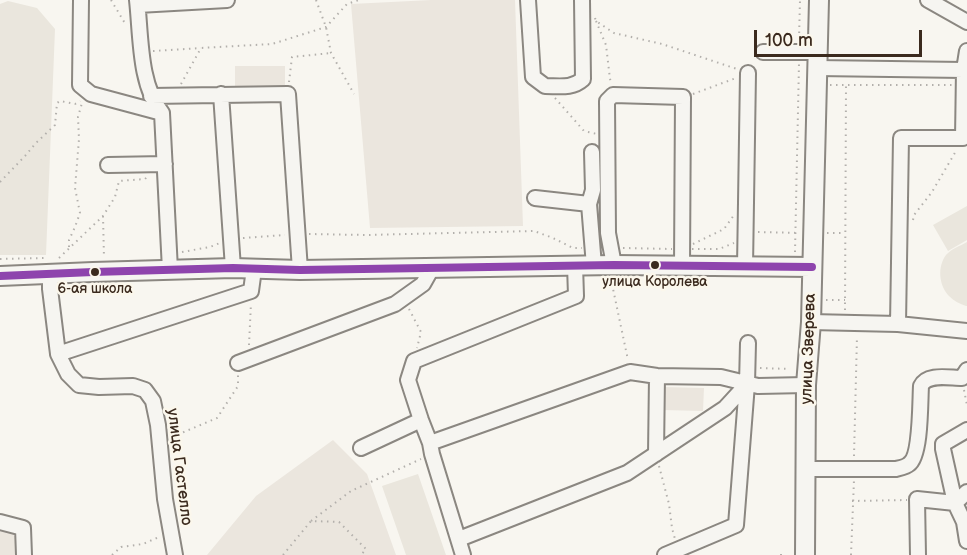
<!DOCTYPE html>
<html>
<head>
<meta charset="utf-8">
<style>
  body { margin:0 }
  #map { position:relative; width:967px; height:555px; overflow:hidden; background:#f8f6f0; font-family:"Balsamiq Sans",sans-serif }
  canvas { display:block }
  .scale { position:absolute; left:754px; top:30px; width:168px; height:27px; box-sizing:border-box; border:3px solid #3b2a1e; border-top:0; padding-left:8px; font-size:18px; line-height:21px; white-space:nowrap; color:#3b2a1e; -webkit-text-stroke:4px #fbf7ec; paint-order:stroke }
</style>
</head>
<body>
<div id="map">
<canvas width="967" height="555"></canvas>
<div class="scale">100 m</div>
</div>
<script>
const ctx = document.querySelector('canvas').getContext('2d');
ctx.lineJoin = 'round';
function fill(path, color) { ctx.fillStyle = color; ctx.fill(path, 'evenodd'); }
function strokePath(path, color, width, dash) { ctx.strokeStyle = color; ctx.lineWidth = width; ctx.lineCap = dash ? 'butt' : 'round'; ctx.setLineDash(dash || []); ctx.stroke(path); }
function drawText(font, color, halo, rows, align = 'center') {
  ctx.font = font + ' "Balsamiq Sans",sans-serif'; ctx.lineWidth = 5; ctx.setLineDash([]); ctx.textBaseline = 'middle'; ctx.strokeStyle = halo; ctx.fillStyle = color; for (const [text, x, y, turn = 0] of rows) {
    ctx.save(); ctx.translate(x, y); ctx.rotate((+turn || 0) * Math.PI / 180); ctx.textAlign = isNaN(turn) ? turn : align; if (halo) ctx.strokeText(text, 0, 0); ctx.fillText(text, 0, 0); ctx.restore();
  }
}
fill(new Path2D(`
  M431,0H515L523,226L370,228L351,4Z
  M235,66H285V88H235Z
  M663,387L704,388L703,411L662,410Z
  M333,440L367,474L396,555H207L256,496Z
  M0,514L27,523L30,536V555H0Z`), '#ebe6de');
fill(new Path2D(`
  M8,1L37,8L55,29L46,255H0V4Z
  M967,206V240L948,251L933,225Z
  M967,242V306H966C960,304 954,301 949,296C939,286 937,267 946,255C951,249 960,246 967,242Z
  M418,474L446,555H406L382,486Z`), '#eae6dd');
const minor = new Path2D(`
  M81,0L80,85L91,94L162,113
  M137,0C141,36 139,85 162,113L170,270
  M528,0L533,77L545,86C559,86 572,89 583,79L582,0
  M928,0L967,22
  M138,5L227,0
  M763,52H818
  M817,68L964,70L967,51
  M221,94L233,268
  M151,96L288,94L300,270
  M592,152L593,190L589,204L594,266
  M108,165L165,164
  M535,198L589,204
  M614,265L608,233L607,101L613,95L683,97L682,266
  M745,267L748,73
  M50,274V289L58,354L68,374L79,385L99,387L133,386L145,390L153,401L158,425L165,499L175,555
  M811,322L898,324L901,138H963L964,70
  M898,324L967,331
  M58,354L251,291L254,269
  M238,363L395,304L423,284L432,268
  M967,430L943,444V449L955,503L964,522L967,541
  M430,443L630,372L657,376L721,377L758,386L806,385
  M361,448L421,420
  M656,454L657,376
  M805,469H896C900,468 906,467 909,464C921,456 920,402 921,386C927,373 949,378 962,378L967,370
  M0,522L23,528L24,555
  M459,539L627,473L725,408L747,384
  M463,555L432,454L430,443L421,420L408,380L414,361L576,296L575,265
  M665,555L736,525L747,384L748,343
  M918,555L917,499L955,503L967,492`);
const major = new Path2D(`
  M0,276L93,272L233,268L300,270L614,265L812,267
  M805,555L806,385L811,322L819,0`);
strokePath(minor, '#8b8781', 18);
strokePath(major, '#8b8781', 22);
strokePath(new Path2D(`
  M111,0L126,25
  M316,0L326,27L331,53L354,94
  M595,18L596,21L614,33L662,44L737,69
  M596,21L606,45L610,79L612,84
  M799,39L800,0
  M153,51L201,48
  M289,82L292,57L331,53
  M181,84L201,48L272,44L326,27L347,4L359,0
  M830,85H953
  M693,94L736,78
  M555,98L584,131L597,134
  M0,182L25,156L36,143L55,125L57,103L60,101L75,104L80,101
  M103,216L104,258
  M913,220L914,215L932,192L956,151
  M758,232L800,233
  M827,233H845
  M309,234L366,235L534,231L553,238L573,248H582
  M243,238L285,235
  M693,244L724,229L734,215
  M69,247V240L75,227L80,213L75,188L79,139L78,117L82,103
  M623,248L672,249
  M692,249H719L734,243
  M182,252L210,247L220,243
  M795,252L799,63
  M59,258L103,216L115,197L119,181L145,179L147,177
  M0,259L47,258
  M612,284L628,360
  M826,300H845
  M409,309L421,332L417,348
  M845,310L846,85
  M249,345L251,303
  M760,368L790,369
  M964,390L967,405
  M172,437L217,418L238,386V373
  M854,456L857,336
  M659,466L669,504L672,528L675,539
  M852,501L907,500
  M311,521L351,491L421,459
  M112,555L121,547L143,544L159,537
  M283,555L311,521L339,522L366,549L361,555
  M781,555V554
  M851,555L854,480`), '#b3b0ac', 2, [1.5, 4.5]);
strokePath(minor, '#f6f5f1', 14);
strokePath(major, '#f6f5f1', 18);
strokePath(new Path2D(`
  M0,276L93,272L233,268L300,270L614,265L812,267`), '#8e44ad', 8);
for (const [x, y, r, color] of [
  [655,265,5,"#3b2a1e"],
  [95,272,5,"#3b2a1e"]
]) { const dot = new Path2D(); dot.arc(x, y, r, 0, 2 * Math.PI); ctx.fillStyle = color; ctx.fill(dot); strokePath(dot, '#fbf7ec', 2); }
drawText('14px', '#3b2a1e', '#fbf7ec', [
  ["улица Королева",655,282],
  ["6-ая школа",95,289]
]);
drawText('16px', '#3b2a1e', '#fbf7ec', [
  ["улица Зверева",809,349,-88],
  ["улица Гастелло",179,467,83]
]);
</script>
</body>
</html>
